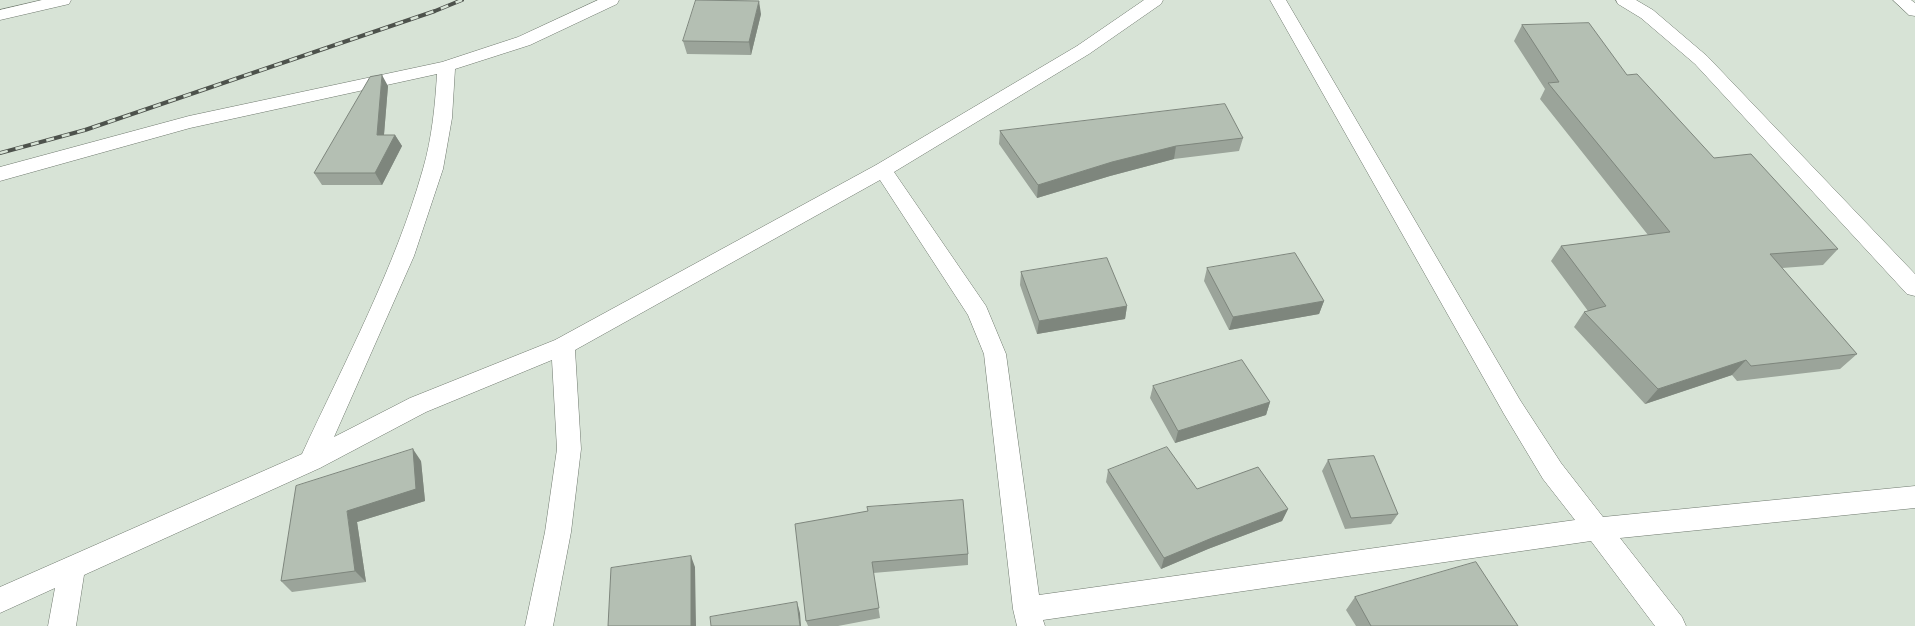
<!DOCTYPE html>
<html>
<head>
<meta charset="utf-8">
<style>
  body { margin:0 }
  canvas { display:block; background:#d7e3d6 }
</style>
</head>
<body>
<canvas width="1915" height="626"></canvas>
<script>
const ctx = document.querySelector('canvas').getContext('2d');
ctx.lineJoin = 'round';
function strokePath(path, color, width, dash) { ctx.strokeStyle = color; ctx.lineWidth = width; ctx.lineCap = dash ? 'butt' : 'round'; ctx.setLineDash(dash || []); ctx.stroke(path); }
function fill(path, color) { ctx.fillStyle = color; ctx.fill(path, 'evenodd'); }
const street = new Path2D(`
  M42,0H71L69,4L0,20V10Z
  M598,0H619L617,4L530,45L455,69L452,118L443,169L414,256L334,437L410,398L555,340L876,165L1077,46L1144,0H1163L1161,4L1089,54L894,172L986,306L1006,354L1039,595L1575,520L1543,479L1504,414L1270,0H1286L1520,400L1561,463L1603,517L1915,486V508L1620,538L1682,617L1686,626H1655L1591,541L1043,620L1045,626H1017L1013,609L984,354L968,315L880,180L575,350L581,449L571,532L553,626H525L545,532L557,449L552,360L426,412L320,468L84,575L76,626H48L55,588L0,613V587L302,454C345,361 395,268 423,169C432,138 435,106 437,74L190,128L0,181V167L189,116L442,62L518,37Z
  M1616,0H1636L1653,10L1707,56L1915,274V296L1907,294L1695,64L1641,18L1618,4Z
  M1893,0H1911L1915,3V16L1909,15Z`);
strokePath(street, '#6f796e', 1);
fill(street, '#fff');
const rail = new Path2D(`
  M0,153L85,130L435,11L462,0`);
strokePath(rail, '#4d524c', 4);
strokePath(rail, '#d7e3d6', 2.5, [8]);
fill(new Path2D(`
  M761,14L751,55L687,54L683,41Z
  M1522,25L1627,75L1714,158L1838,249L1823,265L1782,268L1857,354L1840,369L1737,381L1732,375L1645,404L1574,327L1584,312L1588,311L1551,261L1561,246L1648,235L1540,99L1545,89L1514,41Z
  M388,86L384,135H395L402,146L382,185H322L314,173Z
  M1000,131L1243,138L1239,151L1174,159L1110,176L1037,198L999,144Z
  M1207,268L1324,301L1319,314L1229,330L1204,281Z
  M1021,272L1127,306L1125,319L1037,334L1020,285Z
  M1153,386L1270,402L1266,415L1175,443L1150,398Z
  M1328,460L1398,514L1391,524L1345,529L1322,471Z
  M421,461L425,501L357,522L366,582L292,592L281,581Z
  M1108,470L1197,489L1288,509L1282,521L1208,549L1161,569L1106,482Z
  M867,511L968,554V565L873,573L880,618L838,626H808L806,621Z
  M1355,597L1518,626H1356L1346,610Z`), '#9ba49a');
fill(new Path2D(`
  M759,1L761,14L751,55L749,42Z
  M382,75L388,86L383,146L377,135Z
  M395,135L402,146L382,185L375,173Z
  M1176,146L1174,159L1110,176L1037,198L1038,185L1112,162Z
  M1324,301L1319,314L1229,330L1233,317Z
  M1127,306L1125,319L1037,334L1039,321Z
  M1746,360L1732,375L1645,404L1658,389Z
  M1270,402L1266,415L1175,443L1178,431Z
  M413,449L421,461L425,501L357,522L366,582L355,571L347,511Z
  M1288,509L1282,521L1208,549L1161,569L1164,558L1212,538Z
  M691,556L695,567L696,626H691Z
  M797,602L800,613L801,626H800Z`), '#7e867d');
const building = new Path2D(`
  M696,0L759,1L749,42L683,41Z
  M1589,23L1627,75L1637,74L1714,158L1751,154L1838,249L1770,254L1857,354L1751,366L1746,360L1658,389L1584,312L1606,306L1561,246L1670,232L1548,83L1559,82L1522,25Z
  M382,75L377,135H395L375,173H314L370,77Z
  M1225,104L1243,138L1176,146L1112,162L1038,185L1000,131Z
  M1295,253L1324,301L1233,317L1207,268Z
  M1107,258L1127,306L1039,321L1021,272Z
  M1242,360L1270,402L1178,431L1153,386Z
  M1167,447L1197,489L1258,467L1288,509L1212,538L1164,558L1108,470Z
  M413,449L416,489L347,511L355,571L281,581L296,486Z
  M1374,456L1398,514L1351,518L1328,460Z
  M963,500L968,554L872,562L879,608L806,621L795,524L868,511L867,507Z
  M691,556V626H608L611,568Z
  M1476,562L1518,626H1371L1355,597Z
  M797,602L800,626H711L710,617Z`);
fill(building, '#b4bfb3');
strokePath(building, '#7e867d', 1);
</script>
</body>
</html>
